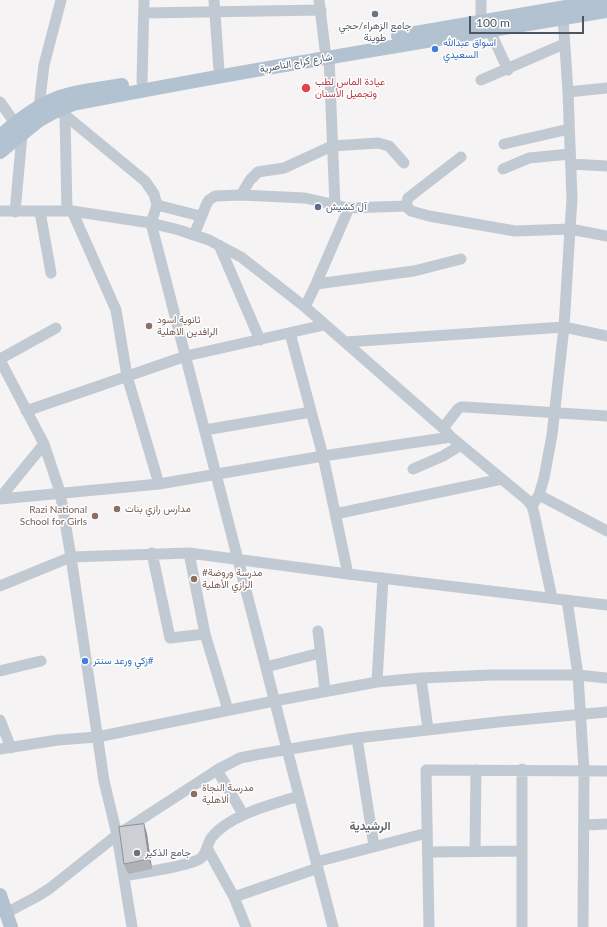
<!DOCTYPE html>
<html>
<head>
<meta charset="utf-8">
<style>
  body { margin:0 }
  #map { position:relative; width:607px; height:927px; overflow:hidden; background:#f5f3f3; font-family:Lato,sans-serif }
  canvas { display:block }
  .scale { position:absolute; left:469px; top:16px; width:115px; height:18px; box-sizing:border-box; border:2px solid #4a5661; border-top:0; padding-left:5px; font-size:12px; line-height:14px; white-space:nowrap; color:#4a5661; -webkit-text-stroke:3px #fff; paint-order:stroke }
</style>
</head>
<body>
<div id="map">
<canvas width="607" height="927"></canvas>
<div class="scale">100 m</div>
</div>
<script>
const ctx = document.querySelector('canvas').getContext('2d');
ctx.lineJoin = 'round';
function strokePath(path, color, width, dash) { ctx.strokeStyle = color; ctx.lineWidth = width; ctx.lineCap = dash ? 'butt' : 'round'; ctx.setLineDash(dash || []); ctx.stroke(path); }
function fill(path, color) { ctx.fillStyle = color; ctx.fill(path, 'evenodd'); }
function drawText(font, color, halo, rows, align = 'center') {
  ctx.font = font + ' Lato,Vazirmatn,sans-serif'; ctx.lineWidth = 3; ctx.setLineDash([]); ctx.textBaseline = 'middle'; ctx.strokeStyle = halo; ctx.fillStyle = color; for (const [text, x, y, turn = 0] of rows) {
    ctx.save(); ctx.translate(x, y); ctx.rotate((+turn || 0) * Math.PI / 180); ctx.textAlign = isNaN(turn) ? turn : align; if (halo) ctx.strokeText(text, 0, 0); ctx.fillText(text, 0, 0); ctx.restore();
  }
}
strokePath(new Path2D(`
  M214,0L219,70
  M319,0L325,49
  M481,0V22
  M144,13L321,10
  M490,31L508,70
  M329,57L335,206
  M481,80L564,44
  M142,82L144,0
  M568,92L607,88
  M0,102L15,123
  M39,107L44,65L61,0
  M56,111L65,115L145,181L154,194L157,205L200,216
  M65,115L67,211
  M504,144L569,129
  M571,164L607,166
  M503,169L529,158L570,154
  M241,195L250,180L258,172L284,168L332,146L378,143L389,146L404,163
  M157,205L151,223L333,927
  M406,206L408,198L461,157
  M0,211H72L151,223L179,230L209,240L241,257L305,307L443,428L451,437L526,499L532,506L534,513L552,598
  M72,211L116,310L127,376L159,484
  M15,212L22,135
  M40,212L51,273
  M194,235L207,203L209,200L215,196L241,195L305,198L349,208L406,206L411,211L429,216L515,231L570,229L607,236
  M219,245L260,340
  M316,284L414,271L461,259
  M305,307L316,284L349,208
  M290,333L323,456L348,574
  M346,342L564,327L607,336
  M0,359L56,328
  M0,360L44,444L60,492L71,557L104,781L117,835L132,927
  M26,411L186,356L324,325
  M443,428L458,409L461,407H465L607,416
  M205,430L311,412
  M413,469L443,456L461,445
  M539,495L607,531
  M0,498L44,444
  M0,499L159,484L323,456L451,437
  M532,506L539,495L544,478L552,435L564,327L570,229L572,199L568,92L563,18
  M335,514L502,479
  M152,553L170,638L205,634
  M189,553L205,634L228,710
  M0,586L71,557L189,553L348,574L607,605
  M567,600L578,675L584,771L583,927
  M318,631L325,691
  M266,667L320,653
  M0,671L41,661
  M421,678L428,729
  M377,682L383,578
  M0,720L11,748
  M357,738L374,846
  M0,749L58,740L97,737L274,701L377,682L421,678L491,675H578L607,678
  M217,770L243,814
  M584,825L607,824
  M207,848L234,897L246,927
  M475,851L476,770
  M428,852L521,851
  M316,862L427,833
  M124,876C139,873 191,866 201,858C207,853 207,843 212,837C229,815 273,804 299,796
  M234,897L318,868
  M6,913L36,897L49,889L117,835L217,770L240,758L260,754L357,738L498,722L607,712
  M429,927L426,770L607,771
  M522,927V769`), '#c1cad2', 11);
strokePath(new Path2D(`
  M398,36L566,7L607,1
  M0,136C17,121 36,106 57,98C78,90 101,89 122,85
  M0,152L38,121L56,111L73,104C250,69 429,41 607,11
  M0,895L11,927`), '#b3c2d1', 14);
fill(new Path2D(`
  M144,824L147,834L152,869L128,874L124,864Z`), '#b0b2b7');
fill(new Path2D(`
  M144,824L147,834L152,869L149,859Z`), '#909195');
const building = new Path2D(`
  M144,824L149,859L124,864L119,827Z`);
fill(building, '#cdcfd5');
strokePath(building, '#909195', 1);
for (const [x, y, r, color] of [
  [375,14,4,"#6b7280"],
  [435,49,4,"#3f7fe0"],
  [306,88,5,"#e0444e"],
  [318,207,4,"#5c6f8a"],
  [149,326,4,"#8d6e63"],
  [117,509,4,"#8d6e63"],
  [95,516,4,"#8d6e63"],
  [194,579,4,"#8d6e63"],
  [85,661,4,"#3f7fe0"],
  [194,794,4,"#8d6e63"],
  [137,853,4,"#6b7280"]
]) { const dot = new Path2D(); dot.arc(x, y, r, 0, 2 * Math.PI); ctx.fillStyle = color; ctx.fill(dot); strokePath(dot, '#fff', 1.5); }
drawText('10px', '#5b616d', '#fff', [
  ["جامع الزهراء/حجي",375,26],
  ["طوينة",375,38],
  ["جامع الذكير",145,853,"left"]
]);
drawText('10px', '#366cbe', '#fff', [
  ["اسواق عبدالله",443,43],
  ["السعيدي",443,55],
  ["زكي ورعد سنتر#",93,661]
], 'left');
drawText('10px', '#4a5661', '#fff', [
  ["شارع كراج الناصرية",296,63,-10]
]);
drawText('10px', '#be3a42', '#fff', [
  ["عيادة الماس لطب",315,82],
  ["وتجميل الأسنان",315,94]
], 'left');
drawText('10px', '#4e5e75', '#fff', [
  ["آل كشيش",326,207]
], 'left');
drawText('10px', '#785e54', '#fff', [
  ["ثانوية اسود",157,320],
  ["الرافدين الاهلية",157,332],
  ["مدارس رازي بنات",125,509],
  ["Razi National",87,510,"right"],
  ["School for Girls",87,522,"right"],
  ["#مدرسة وروضة",202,573],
  ["الرازي الأهلية",202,585],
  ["مدرسة النجاة",202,788],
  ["ألاهلية",202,800]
], 'left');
drawText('bold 12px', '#5f6368', '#fff', [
  ["الرشيدية",370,826]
]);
</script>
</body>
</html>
